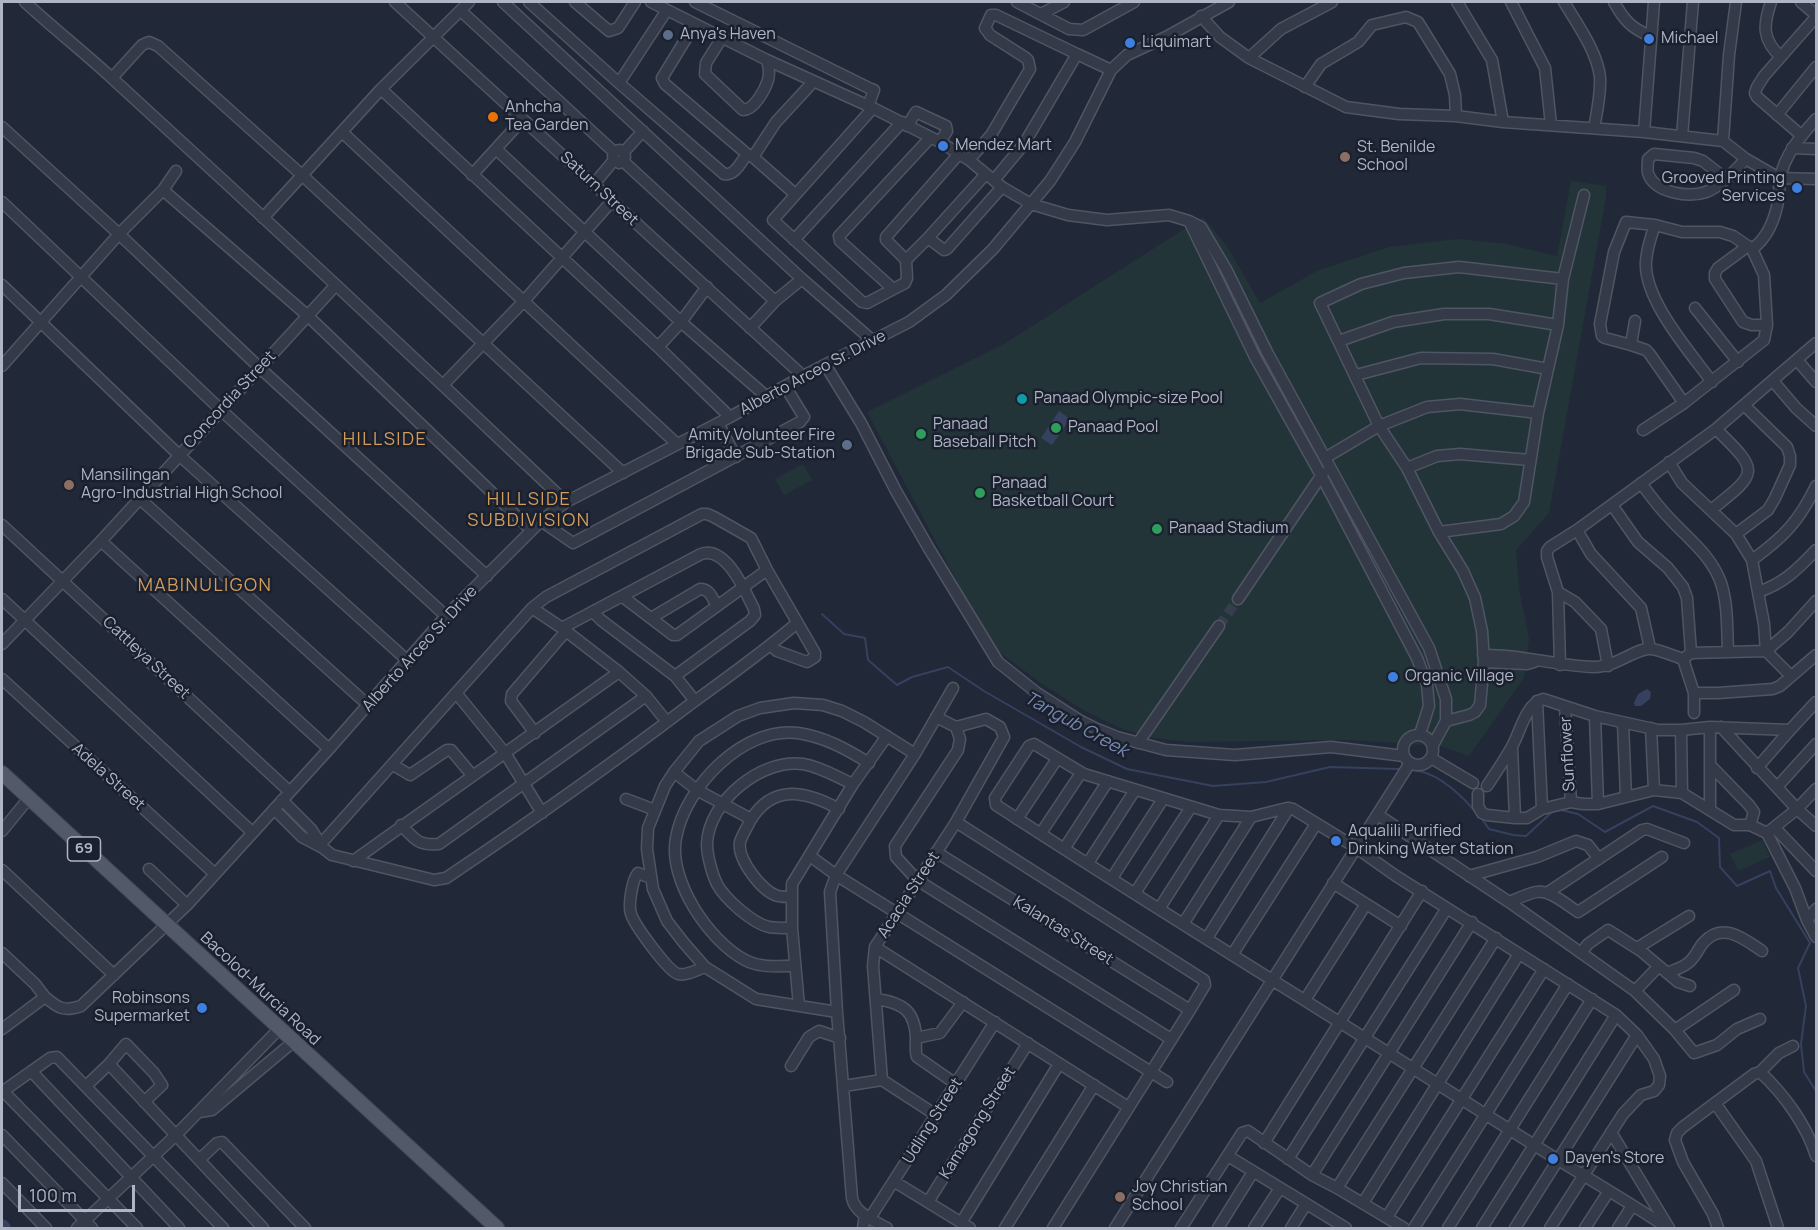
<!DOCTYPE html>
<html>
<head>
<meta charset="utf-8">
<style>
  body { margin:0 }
  #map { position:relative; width:1818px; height:1230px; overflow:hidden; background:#212838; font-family:Manrope,sans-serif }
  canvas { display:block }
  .frame { position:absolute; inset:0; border:3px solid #afb5c5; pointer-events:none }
  .scale { position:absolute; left:18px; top:1185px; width:117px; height:27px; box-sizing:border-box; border:3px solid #afb5c5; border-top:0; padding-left:8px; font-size:18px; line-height:21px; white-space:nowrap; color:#afb5c5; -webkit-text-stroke:4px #1a202d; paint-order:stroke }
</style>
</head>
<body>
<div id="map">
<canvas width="1818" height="1230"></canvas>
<div class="frame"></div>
<div class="scale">100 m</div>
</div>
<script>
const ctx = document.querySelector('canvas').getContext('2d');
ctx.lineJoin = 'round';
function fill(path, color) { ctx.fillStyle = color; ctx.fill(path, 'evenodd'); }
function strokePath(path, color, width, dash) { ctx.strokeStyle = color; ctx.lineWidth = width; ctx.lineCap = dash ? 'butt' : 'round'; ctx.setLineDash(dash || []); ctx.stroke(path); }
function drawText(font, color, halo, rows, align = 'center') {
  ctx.font = font + ' Manrope,sans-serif'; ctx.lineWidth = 5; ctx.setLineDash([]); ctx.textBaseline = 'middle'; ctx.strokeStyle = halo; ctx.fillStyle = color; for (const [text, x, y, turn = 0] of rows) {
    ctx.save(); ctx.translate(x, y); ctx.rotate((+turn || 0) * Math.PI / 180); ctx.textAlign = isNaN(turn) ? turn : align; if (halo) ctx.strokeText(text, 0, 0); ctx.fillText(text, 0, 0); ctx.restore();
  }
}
fill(new Path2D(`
  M1571,181L1606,186V197L1549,513L1516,550L1519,589L1529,639L1524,678L1469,756L1440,746L1347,740L1188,742L1147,737L1120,728L1085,711L1042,684L994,648L988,640L867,412L1004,344L1203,217L1227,246L1260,303L1317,271L1389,247L1458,239L1506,244L1557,256Z
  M803,464L812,480L784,495L775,479Z
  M1762,840L1770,857L1738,871L1730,854Z`), '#233439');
fill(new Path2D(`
  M1059,411L1070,419L1052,445L1041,438Z
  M1647,689L1651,692L1650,699L1641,706H1635L1634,703L1638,694Z`), '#35415f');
strokePath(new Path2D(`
  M822,614L844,634L865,638L868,660L897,685L912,677L948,667L984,691L1081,747L1127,769L1213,786L1266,782L1330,767L1399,769
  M1413,770C1436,772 1459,793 1474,810
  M1561,810L1578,814L1605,832L1653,806L1697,822L1719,838L1720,867L1737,886L1770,871L1776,888L1810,943L1798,968L1806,1006L1801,1044L1804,1072L1816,1091
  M1480,816L1489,829L1513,835L1526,836L1553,811`), '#35415f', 2);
strokePath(new Path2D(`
  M2,1226L4,1228`), '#35415f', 14);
strokePath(new Path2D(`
  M1219,626L1238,599`), '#363d4d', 10, [10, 5]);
const minor = new Path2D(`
  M25,2C54,29 85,53 114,80C266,219 417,360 566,502
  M395,2L803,376
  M503,2L802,279L873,341
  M529,2L619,83L724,174C735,176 741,162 747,154L753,157L776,122L813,82
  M575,2L609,31L618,28L635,2
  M651,2L767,60L873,108L773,220L862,302L867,303L905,283L907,278L906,260L928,238L944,250L947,249L1002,187
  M695,2L871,89L874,90L868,106
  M1017,2L1069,29L1083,30L1134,2
  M1457,2L1492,60L1503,122
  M1511,2L1545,68L1551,125
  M1564,2C1577,24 1597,51 1600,77C1601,94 1597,112 1594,128
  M1614,2C1624,20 1631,28 1650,36
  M1771,2C1763,25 1762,40 1781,57
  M1801,2L1816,15
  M461,11L614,152
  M1041,14L1064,2
  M1201,16L1220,37L1249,58L1346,107L1399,114L1456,116L1503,122L1644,132L1723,141L1746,159L1779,178L1816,179
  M695,24L662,78L665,84L747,154
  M723,36L706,63L705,74L743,110C754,110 765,90 768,80C770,73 769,67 767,60
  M1077,54L1111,70
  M1249,58L1281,29L1332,2
  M112,78L142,45L149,42L158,46L303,176L623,473
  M619,83L667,10
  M1305,87L1321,64L1358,42L1372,25L1406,17L1418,22L1450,74L1455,95L1456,116
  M381,89L658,347L730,417
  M873,108L940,142L969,160L1002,187L1031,204L1068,215L1107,220L1169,215L1189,221L1201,227L1226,269L1267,352L1429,648L1446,699V721L1433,745
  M1777,115L1816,67
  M907,126L916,112L946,126L947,131L940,142
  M2,127L119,234L261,369L487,576
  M342,132L677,444
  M1644,132L1654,2
  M1682,136L1693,2
  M1802,136L1757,97L1755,93L1757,87L1764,76L1816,17
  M1723,141L1729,55L1736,2
  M1792,148L1816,149
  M496,149L681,322L767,397
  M624,152L643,131
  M753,157L795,194
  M969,160L991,135L1030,69L1028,60L1026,58L990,35L985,28L991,15H996L1077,54L1024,144L994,180
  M623,161L775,301
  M176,171L163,190L308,316L531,530
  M472,175L523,119
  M1726,179L1703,161L1694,158L1654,154L1648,159C1648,163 1647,169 1648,173C1654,193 1689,198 1706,192C1722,186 1735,170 1746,159
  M594,184L614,160L613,156L614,152L620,150L624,152L625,157L623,161L619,163L614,160
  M2,202L221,410L446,616
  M263,218L381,89L469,2
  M1189,221L1255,357L1321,475L1417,658L1427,685L1429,706L1420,734
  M1655,225C1651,236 1647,249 1646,261C1643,299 1690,352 1712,382
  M928,238L985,175
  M794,240L902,122
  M1748,246L1718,268L1715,273V279L1743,322L1752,325H1767
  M906,260L886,240V237L958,155
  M2,285L179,455L408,661
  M892,288L840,241L839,236L930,138
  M1695,308L1738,362
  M1635,321L1631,345L1646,350L1649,353L1684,403
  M750,328L775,301L802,279
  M1339,341L1393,322L1444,314H1489L1558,325
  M1631,345L1605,338L1602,336L1600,324L1614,252L1626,222L1655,225L1682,232H1720L1733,236L1752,249C1769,237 1776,216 1779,196C1780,190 1778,184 1780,178C1785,154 1801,136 1816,119
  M658,347L681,322L707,287
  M1797,360L1816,382
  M2,366L119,234L163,190
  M826,366L861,423L896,491L928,547L998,662L1037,693L1079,720L1097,729L1117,737L1166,750L1235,755L1331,747L1404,756
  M1356,375L1421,358L1493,359L1548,369
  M1773,381L1796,408L1816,426
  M443,385L523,302L611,202
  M718,423L736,457
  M1643,430L1684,403L1764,340L1767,325L1764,275L1752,249
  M1325,458L1379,426L1427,407L1460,404L1538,413
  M1669,462L1682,483L1736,534L1752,560L1764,624L1766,651L1791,676
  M1407,468L1437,456L1460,454L1530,460
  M1641,483C1651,497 1661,510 1673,522C1691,541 1712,557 1721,583C1728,604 1727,629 1728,652
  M139,498L368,705
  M1612,505L1638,542L1668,568L1683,587L1687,598L1691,653
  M1711,510C1759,472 1760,472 1716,429
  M541,521L573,543L800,422L804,417L785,386
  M2,525L290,792
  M1577,530L1591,554L1641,608L1650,648
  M1439,532L1501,524L1514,516L1524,502L1538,413L1558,325L1563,279L1584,195
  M1736,534L1768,510L1775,498L1790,465V456L1787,447L1744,405
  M101,541L329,749
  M1752,560C1784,537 1799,521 1816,486
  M1558,592L1575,602L1601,629L1608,666
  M1758,592C1783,584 1798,569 1816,550
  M623,597L673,635H677L767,570
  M2,599L252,832
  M1238,599L1323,473
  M532,608L562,628L619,672L646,696L667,722
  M593,612L601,620L675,676L695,701
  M651,618L700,589C710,589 712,598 717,606
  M562,628L701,554C726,545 745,591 754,609L755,615L750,621L675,676
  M2,644L101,541L335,286
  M1483,655C1522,654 1555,666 1594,667C1617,667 1637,647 1651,649C1661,650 1673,656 1683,659L1691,653L1766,651L1788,632L1816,601
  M1683,659L1694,693V713
  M1484,662L1527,664L1534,662
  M1560,665L1558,592L1547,557V551L1550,547L1577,530L1716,429L1816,343
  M2,679L215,874
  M1694,693H1718L1773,689L1780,686L1816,655
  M457,694L505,753L542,813
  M1537,701L1542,809
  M1565,706L1571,802
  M1595,716L1598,804
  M1446,721L1469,715L1475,712L1480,705L1484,662L1482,631L1475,598L1463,571L1439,532L1407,468L1379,426L1320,303L1361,284L1404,273L1459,267L1563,279
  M1623,723L1626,797
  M956,727L960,739L958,750L895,846L896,857L917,880L1171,1039
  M1710,727V809
  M1721,727L1797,809L1816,826
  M1651,728L1654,790
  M1681,730L1682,793
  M535,733L511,701L512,694L566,631
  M1403 750a15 15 0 1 1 30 0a15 15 0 1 1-30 0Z
  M1138,743L1219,626
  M1512,748L1515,818
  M1431,758L1473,783
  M393,765L410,775L447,750H451L472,775
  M1711,766L1749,805L1754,812L1750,825
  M1757,768L1790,730L1816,702
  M674,772L697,790L751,819
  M1487,786C1495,774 1503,762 1510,750C1520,735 1524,705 1543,699L1595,716L1658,730H1681L1710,727L1790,730
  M1777,787L1816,744
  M1478,794V806L1482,813L1487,815L1515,818H1527L1542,809L1571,802L1583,804H1598L1654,790L1682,793L1734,825H1750L1767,833L1795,888L1807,920L1816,937
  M626,799L655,810
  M282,800L311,829L321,845
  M274,809L302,837L323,848L332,855L434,880L446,878C528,823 609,766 688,706C725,679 762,653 797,623
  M1378,815L1509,902C1517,899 1527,894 1536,892C1549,889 1567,905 1578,912L1662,857
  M1017,819L1057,759
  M956,822L1204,980L1205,985L1190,1010L1053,1228
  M401,825C415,839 418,846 439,844L646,696
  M1775,828L1816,871
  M2,831L29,798
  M1041,833L1081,773
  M1767,833L1797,809L1816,789
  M319,846L532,608L546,597L702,514H707L714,517L751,538L767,570L815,653V657L807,662L777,651L771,646
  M1064,849L1108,781
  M936,852L1190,1010
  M810,856L836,875L1167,1082
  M353,861L619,672
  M1088,863L1135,790
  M149,869L187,905
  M2,870L114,975
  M1469,876L1537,857L1576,841L1588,845L1599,859
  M651,878L638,873C632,880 628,906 631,914C635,926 668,971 678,974C686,976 697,970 705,967
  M1112,878L1163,799
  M1333,883L1401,926
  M1135,893L1191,807
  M1547,893L1642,830L1647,829L1684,843
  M792,897C788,897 782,897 778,896C762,892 737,859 740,842C742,835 747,828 750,821C773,783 806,791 839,809
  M1509,902L1635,991L1675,1030L1694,1053L1717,1045L1737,1029L1760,1019
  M1159,909L1219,815
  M1807,920L1816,909
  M1183,924L1251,817
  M792,928C784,928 776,928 769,927C752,923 725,899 717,884C712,874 707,855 707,844C708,802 761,758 803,764C821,767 837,777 853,784
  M1207,938L1289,808
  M875,947L1128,1107
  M1637,948L1689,916
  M2,953L35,984L45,997
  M1581,953L1588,944L1608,930L1641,951L1678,982L1690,986
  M1232,955L1316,824
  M794,966C777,966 760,968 745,960C708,940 668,880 676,838C685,787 743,726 798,733C825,737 846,749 869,763
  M1667,973C1674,970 1682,968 1688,963C1695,958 1698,949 1703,943C1722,921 1743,938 1762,951
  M1635,991L1659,966
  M877,999C903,1003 915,1011 916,1038C916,1045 915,1051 917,1057L956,1084
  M1305,1000L1366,904
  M799,1006L792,928V884L853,784L887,736
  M837,1012L756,999L705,967L684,943L667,921L653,889L647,849L648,828L665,786L674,772L699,741L738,716L760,708L794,703L823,705L842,711L864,722L915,754
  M2,1029L45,997C58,1008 64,1012 81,1006L187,905L329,749L446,616L541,521L566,502L730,417L803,376L909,322L946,295L993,249L1050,181L1075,142L1111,70L1127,55L1166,37L1229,2
  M1675,1030L1734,990
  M916,1038L940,1033L963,1002
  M109,1064L263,1228
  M791,1066L809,1037L819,1031L840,1038
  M32,1072L179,1228
  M1760,1072L1779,1053L1793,1046
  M86,1086L109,1064L126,1044L154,1073L162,1085L144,1102
  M844,1086L882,1080
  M3,1091L137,1228
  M2,1092L50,1058L57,1057L223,1228
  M1715,1103L1683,1127L1677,1133L1675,1140L1683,1162L1713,1214L1718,1228
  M199,1112L212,1110L293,1042
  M936,1115L882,1080L873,966L875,947L956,822L1004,737L1000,727L986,719L956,727L936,717
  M1611,1132L1669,1228
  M2,1135L92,1228
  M1264,1143L1422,891
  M1228,1156L1346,1228
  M200,1159L217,1143L222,1142L305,1228
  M1288,1159L1447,908
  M1312,1175L1472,922
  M895,1182L970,1228
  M2,1183L46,1228
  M1337,1188L1496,938
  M928,1202L1028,1043
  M1363,1203L1519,954
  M1387,1217L1544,969
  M870,1218L995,1022
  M961,1223L1059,1064
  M77,1228L176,1135L279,1029
  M863,1228L865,1215
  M887,1228C874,1221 855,1213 852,1198L837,1012L830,892L836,875L915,754L953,688
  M1005,1228L1094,1085
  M1115,1228L1410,763
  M1181,1228L1242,1133L1248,1131L1312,1175L1337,1188L1404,1228
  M1218,1228L1253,1172
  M1254,1228L1280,1188
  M1291,1228L1306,1204
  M1414,1228L1568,984
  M1448,1228L1592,999
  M1482,1228L1616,1015
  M1515,1228L1637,1035
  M1550,1228L1623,1114L1641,1095L1654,1091L1659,1085L1660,1076L1654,1059L1637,1035L1616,1015L1396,876L1355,847L1293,809L1287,808L1251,817L1219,815L1084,774L1034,744L1029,746L995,798L996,805C1134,895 1275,981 1414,1069C1463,1100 1511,1131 1560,1161C1596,1183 1633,1205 1668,1228
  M1585,1228L1609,1191
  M1618,1228L1632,1206
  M1778,1228L1756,1161L1715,1103L1754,1074L1760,1072C1784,1094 1807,1126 1816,1156`);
const major = new Path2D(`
  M2,773L497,1228`);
strokePath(minor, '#4f5563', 13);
strokePath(major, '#3e4452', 16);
strokePath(minor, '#343a48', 10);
strokePath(major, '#525969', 14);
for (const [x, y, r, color] of [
  [668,35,6,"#5c6f8a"],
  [1649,39,6,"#3f7fe0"],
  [1130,43,6,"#3f7fe0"],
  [493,117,6,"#e8710a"],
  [943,146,6,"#3f7fe0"],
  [1345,157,6,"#8d6e63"],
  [1797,188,6,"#3f7fe0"],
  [1022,399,6,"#0f9aa8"],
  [1056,428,6,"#2e9e5b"],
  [921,434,6,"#2e9e5b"],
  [847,445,6,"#5c6f8a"],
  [69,485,6,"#8d6e63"],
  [980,493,6,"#2e9e5b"],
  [1157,529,6,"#2e9e5b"],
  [1393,677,6,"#3f7fe0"],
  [1336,841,6,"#3f7fe0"],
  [202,1008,6,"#3f7fe0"],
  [1553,1159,6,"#3f7fe0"],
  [1120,1197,6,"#8d6e63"]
]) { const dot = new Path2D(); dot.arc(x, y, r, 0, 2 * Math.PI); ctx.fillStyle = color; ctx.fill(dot); strokePath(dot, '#1a202d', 2); }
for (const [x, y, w] of [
  [84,849,33]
]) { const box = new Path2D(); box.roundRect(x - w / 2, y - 12, w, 24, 4.5); ctx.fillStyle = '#1a202d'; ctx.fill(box); strokePath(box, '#afb5c5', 1.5); }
drawText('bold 15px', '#afb5c5', null, [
  ["69",84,849]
]);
drawText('16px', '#afb5c5', '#1a202d', [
  ["Anya's Haven",680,35],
  ["Michael",1661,39],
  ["Liquimart",1142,43],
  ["Anhcha",505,108],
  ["Tea Garden",505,126],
  ["Mendez Mart",955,146],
  ["St. Benilde",1357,148],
  ["School",1357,166],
  ["Grooved Printing",1785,179,"right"],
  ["Services",1785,197,"right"],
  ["Panaad Olympic-size Pool",1034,399],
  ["Panaad",933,425],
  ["Baseball Pitch",933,443],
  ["Panaad Pool",1068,428],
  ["Amity Volunteer Fire",835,436,"right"],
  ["Brigade Sub-Station",835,454,"right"],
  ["Mansilingan",81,476],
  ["Agro-Industrial High School",81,494],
  ["Panaad",992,484],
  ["Basketball Court",992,502],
  ["Panaad Stadium",1169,529],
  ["Organic Village",1405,677],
  ["Aqualili Purified",1348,832],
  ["Drinking Water Station",1348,850],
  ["Robinsons",190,999,"right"],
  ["Supermarket",190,1017,"right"],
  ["Dayen's Store",1565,1159],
  ["Joy Christian",1132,1188],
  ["School",1132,1206]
], 'left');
drawText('16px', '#afb5c5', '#1a202d', [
  ["Saturn Street",599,189,43],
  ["Alberto Arceo Sr. Drive",813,373,-28],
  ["Concordia Street",230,400,-47],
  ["Alberto Arceo Sr. Drive",420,649,-48],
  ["Cattleya Street",146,658,43],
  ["Sunflower",1568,754,-93],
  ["Adela Street",108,777,42],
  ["Acacia Street",909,895,-57],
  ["Kalantas Street",1063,931,32],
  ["Bacolod-Murcia Road",260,989,43],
  ["Udling Street",933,1121,-58],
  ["Kamagong Street",978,1123,-58]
]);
ctx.letterSpacing = '1.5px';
drawText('18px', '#d29d5d', '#1a202d', [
  ["HILLSIDE",385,440],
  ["HILLSIDE",529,500],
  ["SUBDIVISION",529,521],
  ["MABINULIGON",205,586]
]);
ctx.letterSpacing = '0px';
drawText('italic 18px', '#7788ad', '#1a202d', [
  ["Tangub Creek",1076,725,29]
]);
</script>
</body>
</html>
